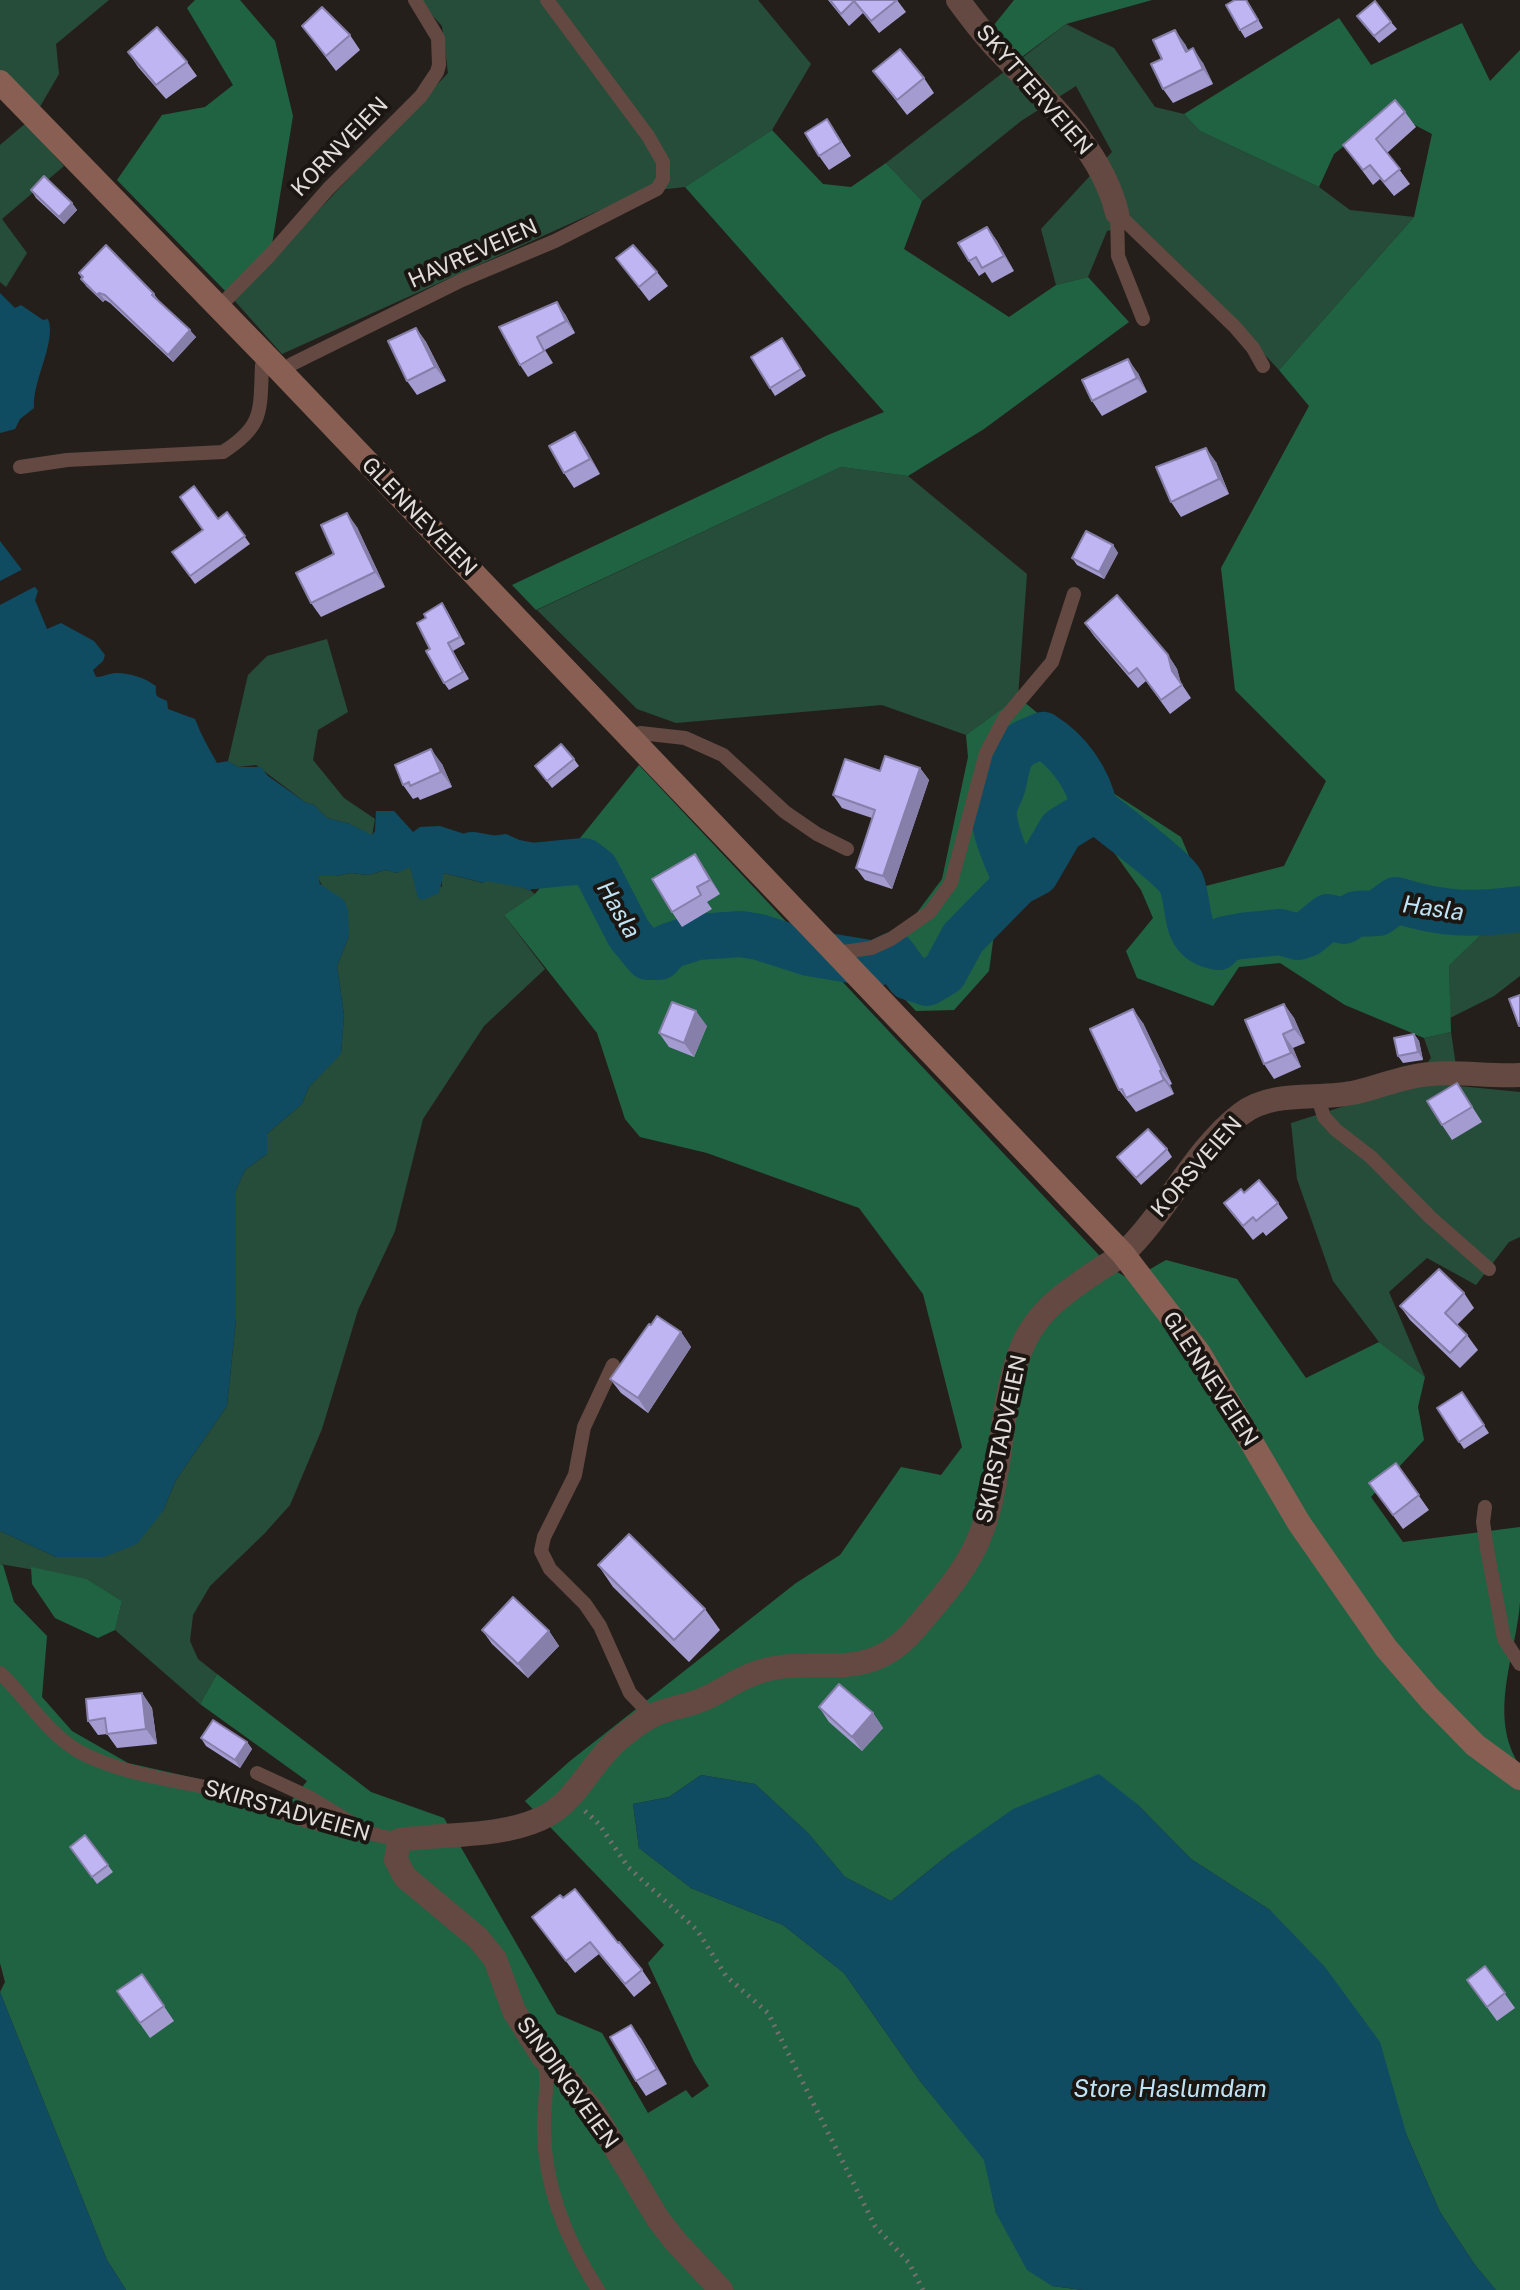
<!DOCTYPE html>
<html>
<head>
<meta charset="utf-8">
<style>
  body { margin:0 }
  canvas { display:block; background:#251f1c }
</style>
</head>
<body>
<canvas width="1520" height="2290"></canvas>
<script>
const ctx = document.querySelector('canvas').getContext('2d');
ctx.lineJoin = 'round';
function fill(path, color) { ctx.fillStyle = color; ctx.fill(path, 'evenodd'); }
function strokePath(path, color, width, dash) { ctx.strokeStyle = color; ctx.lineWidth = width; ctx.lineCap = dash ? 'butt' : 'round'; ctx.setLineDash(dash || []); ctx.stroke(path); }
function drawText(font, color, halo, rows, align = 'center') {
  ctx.font = font + ' "Public Sans",sans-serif'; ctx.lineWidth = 8; ctx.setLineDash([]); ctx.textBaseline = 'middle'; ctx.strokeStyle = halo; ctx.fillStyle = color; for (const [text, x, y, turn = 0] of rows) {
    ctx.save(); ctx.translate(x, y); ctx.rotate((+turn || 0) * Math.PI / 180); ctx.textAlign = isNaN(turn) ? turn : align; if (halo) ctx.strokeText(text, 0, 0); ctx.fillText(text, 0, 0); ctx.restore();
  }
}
fill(new Path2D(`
  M0,0H109L56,44L59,74L34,117L0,82Z
  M418,0H758L811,64L772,130L685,187L640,192L282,354L234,300L448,73L442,26Z
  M1066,24L1114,48L1155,107L1184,114L1200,131L1319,187L1350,210L1414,217L1279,370L1188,272L1138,224L1107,231L1088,277L1056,285L1041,229L1112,152L1076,86L1021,121L922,201L886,163Z
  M26,123L64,166L2,219L27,253L6,287L0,282V145Z
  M841,467L908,476L1027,574L1018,697L966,735L882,705L676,723L637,709L537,610Z
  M327,639L348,712L318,730L313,760L344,798L375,819L372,836L350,824L327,818L314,805L305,802L256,765L238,767L228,761L248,675L267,656Z
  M406,867H410L415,881L442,887V876L444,873L483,883L492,875L531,891L535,894L504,915L545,969L484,1026L423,1119L395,1231L358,1310L322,1429L290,1505L264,1534L210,1586L193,1615L190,1641L198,1659L217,1674L200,1704L115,1630L122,1601L87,1579L0,1564V1531L56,1557L163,1511L176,1480L227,1406L236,1320V1190L245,1170L267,1154V1134L302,1104L309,1087L341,1053L344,1015L337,966L349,936L317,876H335L351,873L368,875L386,870L397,873Z
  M1520,910V976L1494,996L1450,1018L1449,966L1499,917Z
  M1451,1032L1459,1086L1520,1092V1237L1509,1242L1476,1285L1427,1258L1389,1292L1425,1377L1379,1342L1333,1281L1297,1179L1291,1123L1411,1085L1431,1058L1424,1038Z`), '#264d39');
fill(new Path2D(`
  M195,0H240L275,41L293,116L269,263L234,300L117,180L162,115L205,107L233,85L187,8Z
  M1014,0H1152L1066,24L1019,59L994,25Z
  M1339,18L1371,65L1462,23L1490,81L1520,50V910L1499,917L1449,966L1451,1032L1424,1038L1345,1005L1280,963L1239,967L1213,1006L1137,978L1126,951L1153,918L1141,890L1095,826L1069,841L994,934L989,971L954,1010L916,1011L869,962L907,926L942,879L968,757L966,735L1018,697L1046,720L1110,791L1181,837L1202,887L1284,866L1326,781L1235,690L1221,568L1309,406L1279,370L1414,217L1432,134L1388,111L1334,154L1319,187L1200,131L1184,114Z
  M772,130L823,184L851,187L886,163L922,201L904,249L1009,317L1056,285L1088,277L1129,322L984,429L908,476L841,467L536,610L512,585L828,435L884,412L685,187Z
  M639,765L1112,1269L1131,1280L1166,1260L1237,1279L1306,1378L1379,1342L1425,1377L1418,1407L1424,1440L1371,1497L1403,1542L1520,1527C1520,1552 1520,1578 1520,1602C1516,1656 1487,1716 1520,1766V2290H1496L1475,2265L1440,2212L1407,2136L1270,1910L1191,1859L1137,1804L952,1852L891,1901L845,1877L808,1833L755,1784L701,1775L669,1797L633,1804L639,1848L691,1888L783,1925L844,1973L920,2081L985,2160L996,2213L1052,2286L1083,2290H126L107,2260L0,1992L5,1982L0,1963V1564L3,1565L14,1602L47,1636L42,1697L72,1731L128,1763L292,1800L307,1781L200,1704L217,1674L371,1792L444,1818L557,2014L602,2033L648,2113L686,2090L692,2098L709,2086L694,2062L648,1963L664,1945L525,1801L570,1761L796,1583L840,1555L901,1467L941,1475L962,1447L923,1294L859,1208L707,1153L640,1137L625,1119L597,1033L504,915L535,894Z
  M31,1567L87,1579L122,1601L115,1630L98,1638L55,1618L32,1584Z`), '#206343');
fill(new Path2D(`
  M0,293L15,308L21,305L43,320L48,319C57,341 32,381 34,408L20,419L15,429L0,433Z
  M0,541L38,591L35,600L47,629L61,623L94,641L105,655L103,661L93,670L96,677C104,677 109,673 116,673C130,673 145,678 156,686C155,698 157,696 167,701L168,709L195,719C201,735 209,749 217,763L228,761L238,767H261L268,776L305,802L314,805L327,818L350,824L372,835L375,831L376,811H394L413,832L420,827L440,826L477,838L506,834L526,843L533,866L531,891L492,875L484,883L444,873L439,893L423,900L418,898L410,867L397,873L386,870L368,875L351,873L335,876H318L320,884L344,900L348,910L349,936L337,966L344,1015L341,1054L309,1087L302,1104L267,1134V1154L245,1170L236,1190V1320L227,1406L176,1480L163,1511L137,1544L104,1557H56L0,1531Z
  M1099,1774L1137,1804L1191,1859L1270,1910L1325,1967L1380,2042L1407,2136L1440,2212L1475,2265L1496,2290H1083L1052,2286L1027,2270L996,2213L984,2160L920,2081L844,1973L783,1925L691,1888L639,1848L633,1804L669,1797L701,1775L755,1784L808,1833L845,1877L891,1901L952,1852L1013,1809Z
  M0,1992L107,2260L126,2290H0Z`), '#0f4c62');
fill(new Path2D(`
  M25,568L38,585L0,605V581Z`), '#251f1c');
strokePath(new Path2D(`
  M472,855L533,866L584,861L596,870L629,934L648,957H659L669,946L697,937L741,934L759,937L809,953L875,964L893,955L909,977L927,983L944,973L963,938L1017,883L1036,873L1061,830L1095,809C1109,820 1178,872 1181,882C1192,909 1181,941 1218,947L1225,939L1241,936L1280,932L1298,937L1307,934L1328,917L1344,921L1356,914L1378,913L1396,900C1443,915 1472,915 1520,909
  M1017,883C1009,864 992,830 994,809C995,801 1001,793 1003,785C1010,752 1009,748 1043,735C1070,752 1088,779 1095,809`), '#0f4c62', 46);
strokePath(new Path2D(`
  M585,1811L599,1824L628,1867L697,1930L726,1976L768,2013L875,2226L909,2263L923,2290`), '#75706d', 5, [2, 6]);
strokePath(new Path2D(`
  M1117,213L1235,327L1253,348L1263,366
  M1117,213L1118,256L1143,319
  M218,308L270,255L328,189L421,96L437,72L439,65L438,38L415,0
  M282,373L292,364L462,280L555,241L657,189L663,179V162L648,136L547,0
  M20,467L67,460L223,452C264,426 260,411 262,365L269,359
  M634,741L640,733L685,738L723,755L785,812L817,834L847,849
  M836,953L871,948L891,939L930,912L951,883L986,753L1004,719L1052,662L1074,594
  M1318,1098L1324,1117L1336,1130L1371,1157L1430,1217L1489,1269
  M613,1365L584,1427L575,1475L544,1537L541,1551L550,1569L585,1604L600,1626L630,1693L652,1716
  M1485,1507L1483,1522L1487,1549L1504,1639L1520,1664
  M0,1673C26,1697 46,1732 78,1751C122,1775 172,1779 219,1790C256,1799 319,1834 355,1826
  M257,1773L309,1797L368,1833L399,1840
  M543,2057C550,2081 543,2107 544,2132C545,2189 568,2243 598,2290`), '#634941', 14);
strokePath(new Path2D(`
  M958,0C969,15 980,30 993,44C1039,94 1101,145 1117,213
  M721,2290L676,2242L658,2219L595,2114L564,2076L543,2057L514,2011L495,1959L478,1938L405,1877L396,1860L399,1840C445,1833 497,1838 540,1819C576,1804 590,1763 619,1739C629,1731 643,1719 656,1714C672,1707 690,1706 706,1698C722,1691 736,1680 753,1674C811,1651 863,1689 914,1630C939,1601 969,1568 982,1531C1003,1475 999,1411 1019,1355C1033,1313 1064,1293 1100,1269C1108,1264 1117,1259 1124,1253C1166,1213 1195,1149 1241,1114C1273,1089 1319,1101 1357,1092C1382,1086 1404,1076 1430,1074C1460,1071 1490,1077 1520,1075`), '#634941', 24);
strokePath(new Path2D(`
  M0,82L269,359L1123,1254L1199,1353L1299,1523L1386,1648L1430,1699L1475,1745L1520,1778`), '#885f52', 24);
fill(new Path2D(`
  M828,0H897L906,12L879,33L863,13L849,26Z
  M1247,0L1263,28L1245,38L1240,30Z
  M1357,16L1391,22L1397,29L1379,43Z
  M302,26L350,35L360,50L336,71Z
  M1185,44L1188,50L1203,63L1213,84L1173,103L1163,89L1162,59Z
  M128,52L187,62L197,76L166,99L138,67Z
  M873,71L924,78L934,93L907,115Z
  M1405,112L1416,127L1387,153L1410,184L1394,196L1380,179L1373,185L1343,145Z
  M827,119L851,156L829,170L819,156Z
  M31,190L72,203L77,210L64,224L36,198Z
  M987,227L997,241L1014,271L992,283L985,272L979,276L969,261Z
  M616,258L657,272L668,286L649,301Z
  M79,273L154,294L159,301L196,337L173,362L110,303L105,300L103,302L86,286Z
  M565,314L575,333L545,350L553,363L528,377L520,365L499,327Z
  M416,328L426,342L446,381L417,395L407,381Z
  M782,338L806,376L775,396L770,388Z
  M1138,373L1147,392L1102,416L1092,401Z
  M575,432L585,447L600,474L574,488L564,473Z
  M1216,462L1229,494L1181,517L1171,502Z
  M227,512L250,544L195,584L172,552Z
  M357,527L385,587L321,617L311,603L334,554Z
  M1113,545L1118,553L1104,579L1077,565L1072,558Z
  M447,611L465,644L453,651L469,679L449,690L444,683L430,649Z
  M1085,623L1168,655L1177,669L1181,683L1191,698L1170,714L1146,681L1138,688L1094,636Z
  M574,759L579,766L552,788L535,766Z
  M442,764L452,787L420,800L418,797L413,799L403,785Z
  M920,768L929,780L892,889L865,880L856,868L872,818L842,808L833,795L880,771Z
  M695,854L720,894L707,902L712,909L682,927L672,912Z
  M1284,1004L1294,1018L1305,1043L1293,1048L1301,1067L1274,1079L1264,1064Z
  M1143,1023L1172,1084L1170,1085L1174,1094L1136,1112L1119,1090Z
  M707,1026L694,1057L669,1047L659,1033Z
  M1414,1034L1419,1041L1423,1060L1403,1063L1398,1056Z
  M1457,1083L1482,1122L1452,1140L1442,1125Z
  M1167,1149L1172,1157L1141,1185L1117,1157Z
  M1244,1193L1278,1203L1288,1218L1266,1236L1263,1232L1253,1240L1224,1203Z
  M1464,1293L1474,1308L1457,1325L1467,1335L1478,1350L1460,1368L1410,1320L1400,1306Z
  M681,1332L691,1347L648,1413L621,1393L610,1379Z
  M1462,1392L1489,1433L1464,1449L1437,1408Z
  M1396,1463L1429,1510L1403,1529L1369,1483Z
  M598,1565L705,1609L720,1630L689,1662L613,1587Z
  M482,1630L549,1631L559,1646L528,1678L492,1644Z
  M142,1693L152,1708L157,1744L117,1748L107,1734L98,1735L88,1721Z
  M819,1707L873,1713L883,1728L862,1751L829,1722Z
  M201,1738L247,1742L252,1749L240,1768L206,1746Z
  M85,1835L113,1872L97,1884L70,1847Z
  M563,1898L618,1943L642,1970L651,1983L634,1997L599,1954L575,1973L532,1917Z
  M1485,1966L1515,2008L1497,2021L1467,1980Z
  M142,1974L174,2021L150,2038L117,1991Z
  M631,2025L641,2039L667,2084L646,2096L636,2081Z`), '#a49cd0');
fill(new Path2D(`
  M1175,30L1185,44L1196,66L1186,52Z
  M1193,48L1203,63L1213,84L1203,69Z
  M72,203L77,210L64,224L59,217Z
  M987,227L997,241L1014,271L1004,256Z
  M99,293L105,300L103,302L97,295Z
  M557,302L565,314L575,333L566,321Z
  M416,328L426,342L446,381L435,367Z
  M190,330L196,337L173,362L168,355Z
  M1128,359L1138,373L1147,392L1137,378Z
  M575,432L585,447L600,474L590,459Z
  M1206,448L1216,462L1229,494L1219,479Z
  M347,513L357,527L385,587L375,572Z
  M1113,545L1118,553L1104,579L1099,572Z
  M442,603L447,611L465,644L460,637Z
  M1168,655L1177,669L1181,684L1172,671Z
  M431,749L442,764L452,787L441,772Z
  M920,768L929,780L892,889L883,876Z
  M695,854L705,869L720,894L710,880Z
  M1284,1004L1294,1018L1305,1043L1294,1029Z
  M1133,1009L1143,1023L1172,1084L1162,1070Z
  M696,1011L707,1026L694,1057L684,1043Z
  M1283,1034L1293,1048L1301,1067L1291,1053Z
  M1414,1034L1419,1041L1423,1060L1418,1052Z
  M1160,1071L1170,1085L1174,1094L1164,1080Z
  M681,1332L691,1347L648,1413L638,1398Z
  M549,1631L559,1646L528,1678L518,1664Z
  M142,1693L152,1708L157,1744L146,1729Z
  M873,1713L883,1728L862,1751L852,1737Z
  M247,1742L252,1749L240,1768L235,1760Z
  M631,2025L641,2039L667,2084L657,2069Z`), '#867fa9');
const building = new Path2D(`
  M830,0H897L871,21L854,1L841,14Z
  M1235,0H1246L1258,20L1240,30L1226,5Z
  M1375,1L1391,22L1374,36L1357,16Z
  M322,7L350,35L326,56L302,26Z
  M157,27L187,62L156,85L128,52Z
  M1175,30L1186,52L1193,48L1203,69L1163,89L1151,64L1162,59L1153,40Z
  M900,49L924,78L897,100L873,71Z
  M1395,100L1405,112L1376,139L1400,169L1384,182L1370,165L1363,170L1343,145Z
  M827,119L841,142L819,156L805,133Z
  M44,176L72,203L59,217L31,190Z
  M987,227L1004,256L982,268L976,257L969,261L958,243Z
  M106,245L154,294L152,295L190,330L168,355L105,295L99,293L97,295L81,279L83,277L79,273Z
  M633,245L657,272L639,287L616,258Z
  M557,302L566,321L537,337L544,351L520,365L499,327Z
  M416,328L435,367L407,381L388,341Z
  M782,338L801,369L770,388L751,357Z
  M1128,359L1137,378L1092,401L1082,380Z
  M575,432L590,459L564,473L549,446Z
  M1206,448L1219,479L1171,502L1156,467Z
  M194,486L218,519L227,512L245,536L190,576L172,552L203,530L180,497Z
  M347,513L375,572L311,603L296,573L334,554L321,525Z
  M1086,531L1113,545L1099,572L1072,558Z
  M1117,595L1168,655L1172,671L1182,685L1161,700L1137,668L1129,674L1085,623Z
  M442,603L460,637L448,643L463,672L444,683L426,651L430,649L417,623L426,618L424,614Z
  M561,744L574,759L547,781L535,766Z
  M431,749L441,772L410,786L409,782L403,785L395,765Z
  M885,756L920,768L883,876L856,868L875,810L833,795L845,759L880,771Z
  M695,854L710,880L697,887L701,895L672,912L652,879Z
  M1520,995V1026H1519L1509,999Z
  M672,1002L696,1011L684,1043L659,1033Z
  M1284,1004L1294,1029L1283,1034L1291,1053L1264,1064L1245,1020Z
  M1133,1009L1162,1070L1160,1071L1164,1080L1126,1098L1122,1089L1119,1090L1090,1029Z
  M1414,1034L1418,1052L1398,1056L1394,1038Z
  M1457,1083L1472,1107L1442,1125L1427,1101Z
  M1148,1129L1167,1149L1136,1178L1117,1157Z
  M1259,1180L1278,1203L1256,1221L1253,1217L1243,1226L1224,1203L1241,1189L1244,1193Z
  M1439,1269L1464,1293L1445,1313L1467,1335L1450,1353L1400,1306Z
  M657,1316L681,1332L638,1398L610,1379L649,1324L651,1325Z
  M1462,1392L1484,1425L1459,1442L1437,1408Z
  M1396,1463L1419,1495L1393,1515L1369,1483Z
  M629,1534L705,1609L674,1640L598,1565Z
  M513,1597L549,1631L518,1664L482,1630Z
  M839,1684L873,1713L852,1737L819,1707Z
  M142,1693L146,1729L107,1734L105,1718L88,1721L86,1699Z
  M213,1720L247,1742L235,1760L201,1738Z
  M85,1835L108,1865L92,1877L70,1847Z
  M575,1889L618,1943L619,1942L642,1970L625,1984L590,1942L566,1961L532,1917L560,1895L563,1898Z
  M1485,1966L1505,1993L1487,2007L1467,1980Z
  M142,1974L164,2006L140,2023L117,1991Z
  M631,2025L657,2069L636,2081L610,2037Z`);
fill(building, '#bfb5f2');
strokePath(building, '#867fa9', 2);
drawText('22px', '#e1ddda', '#1c1613', [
  ["SKYTTERVEIEN",1034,90,49],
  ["KORNVEIEN",340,147,-46],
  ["HAVREVEIEN",473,254,-24],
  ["GLENNEVEIEN",419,517,46],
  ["KORSVEIEN",1197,1167,-49],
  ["GLENNEVEIEN",1210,1379,57],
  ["SKIRSTADVEIEN",1002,1439,-78],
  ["SKIRSTADVEIEN",287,1811,16],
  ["SINDINGVEIEN",567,2083,54]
]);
drawText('italic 24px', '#bee4f5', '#1c1613', [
  ["Hasla",1433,909,8],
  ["Hasla",618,910,60],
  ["Store Haslumdam",1170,2090]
]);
</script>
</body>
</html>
